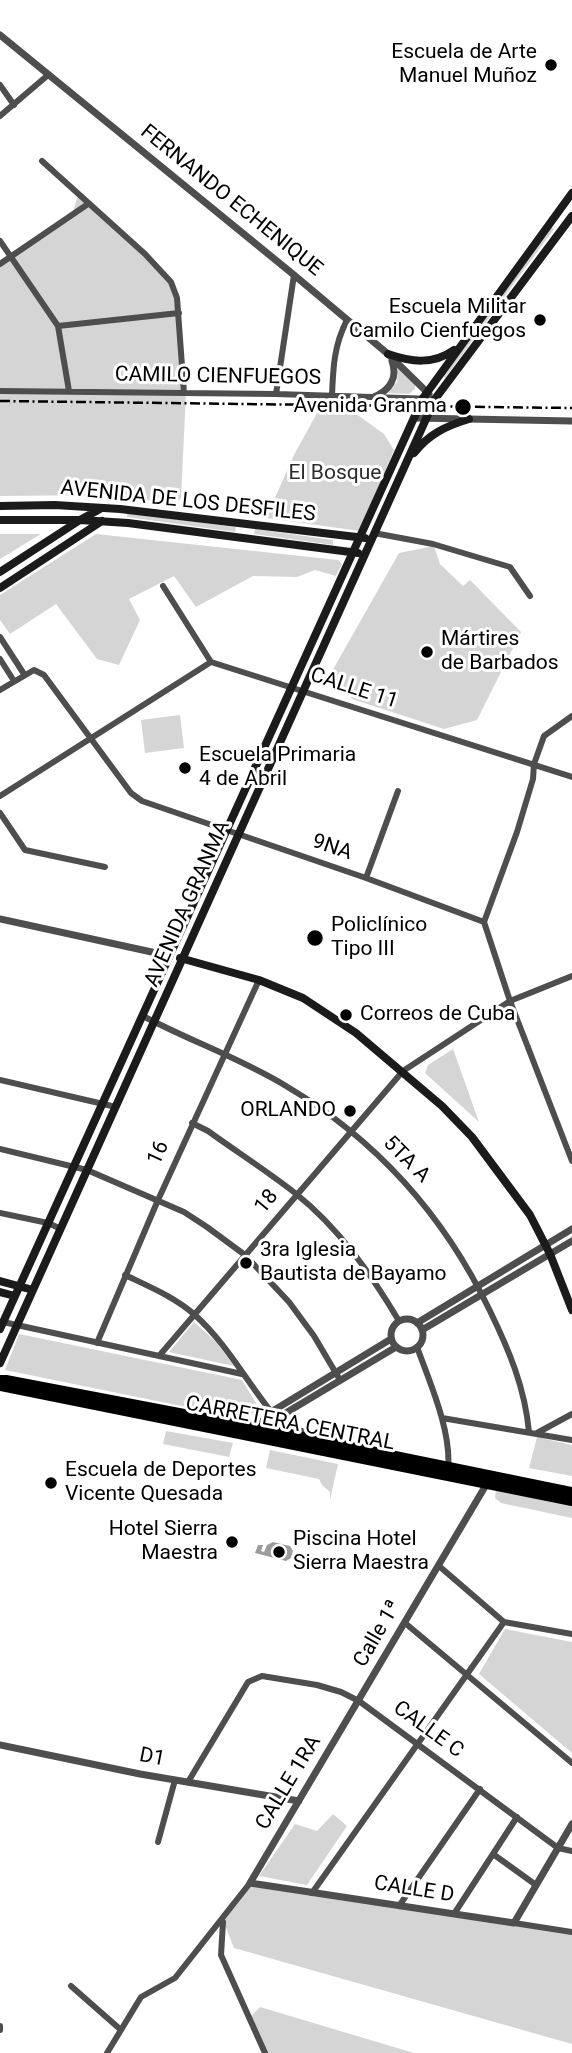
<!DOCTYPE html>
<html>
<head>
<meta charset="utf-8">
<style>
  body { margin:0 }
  canvas { display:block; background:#fff }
</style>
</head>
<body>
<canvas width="572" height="2053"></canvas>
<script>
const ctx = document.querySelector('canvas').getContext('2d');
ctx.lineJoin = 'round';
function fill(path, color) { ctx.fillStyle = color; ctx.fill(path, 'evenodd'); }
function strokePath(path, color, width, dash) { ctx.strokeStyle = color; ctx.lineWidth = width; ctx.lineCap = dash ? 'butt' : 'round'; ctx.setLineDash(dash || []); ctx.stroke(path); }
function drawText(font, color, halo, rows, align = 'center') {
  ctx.font = font + ' Roboto,sans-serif'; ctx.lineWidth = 6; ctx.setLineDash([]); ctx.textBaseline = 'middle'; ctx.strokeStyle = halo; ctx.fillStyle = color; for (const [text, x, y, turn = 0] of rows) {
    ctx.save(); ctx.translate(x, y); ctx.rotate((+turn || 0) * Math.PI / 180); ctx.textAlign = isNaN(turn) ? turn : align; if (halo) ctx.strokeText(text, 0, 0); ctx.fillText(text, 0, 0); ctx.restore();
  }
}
fill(new Path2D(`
  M78,195L171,282L177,298L186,393L181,498L175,504L103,495L0,496V263L72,215Z
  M551,227L554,229L445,378L443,376Z
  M398,368L415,383V389L409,394L388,393L397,382Z
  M352,411L384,434L394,450L360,531L266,518L294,455L317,413Z
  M127,513L236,527L235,532L127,517Z
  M255,529L333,540V545L254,534Z
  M0,534H41L0,559Z
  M96,534L338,560L342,564L336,576L315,570L297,577L253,576L196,607L174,576L129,599L140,620L119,665L97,659L56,604L10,634L0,620V595Z
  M434,546L440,564L463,586L470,580L521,632L477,720L444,729L352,699L331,673L399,553Z
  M180,715L184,748L145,753L141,720Z
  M453,1049L479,1122L425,1073L428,1065Z
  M194,1322L215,1341L234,1366L169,1352Z
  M19,1334L242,1380L259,1408L245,1419L5,1370Z
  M166,1431L233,1443L229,1457L163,1444Z
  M537,1437L572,1445V1476L529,1468Z
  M270,1450L338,1464L330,1500V1492L322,1485L319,1479L266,1468Z
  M496,1490L572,1503V1518L501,1503L495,1498Z
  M505,1629L572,1642V1753L479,1674Z
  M333,1814L347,1826L307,1885L259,1876L295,1824L317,1831Z
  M250,1883L572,1932V2044L234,1948L223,1920Z
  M260,2007L414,2053H265L249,2018Z`), '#d5d5d5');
fill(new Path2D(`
  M273,1542L290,1546L293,1551L291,1558L286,1561L255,1553L258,1545H263L261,1551L264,1552L267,1545Z`), '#9c9c9c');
strokePath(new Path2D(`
  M0,85L14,105
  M0,116L48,75
  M42,161L145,254L171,282L177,298L184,393
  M0,241L58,326L69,391
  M0,264L88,204
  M58,326L179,313
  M0,391L276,394L435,399
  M276,394L294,275
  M332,396C333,368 334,345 347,320
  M374,533L433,544L510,567L530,596
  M163,586L211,662L572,777
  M0,637L24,674
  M0,659L14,681
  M0,690L34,670L44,675L131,793L142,801L366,878L484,922
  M0,796L211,662
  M0,813L25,850L105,867
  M366,878L398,791
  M484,922L510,1001L572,1161
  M484,922L517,832L533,779L534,764L544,736L572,716
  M143,1016C190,1041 240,1058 286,1086C377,1140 445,1217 490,1311C509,1350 525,1388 529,1432
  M0,1080L116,1107
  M192,1123L208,1131C237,1152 267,1171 295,1193C339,1228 371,1274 399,1321
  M0,1149L87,1170L184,1212L207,1227L245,1255L289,1302L314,1336L340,1380
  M0,1213L48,1223L61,1229
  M125,1275C148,1286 177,1298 196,1316C228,1345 249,1386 277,1419
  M3,1322L242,1374
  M97,1343L158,1200L259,980
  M417,1347C430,1383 452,1432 448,1470
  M159,1356L403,1071L510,1001L572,976
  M442,1418L572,1440
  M537,1433L572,1414
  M439,1566L504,1622L572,1634
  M405,1623L572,1763
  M188,1782L248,1682L262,1676L317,1685L341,1692L359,1701L558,1848L572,1851
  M158,1842L175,1780
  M493,1854L536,1885
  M312,1893L504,1622
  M399,1906L480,1789
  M454,1914L517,1817
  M223,1922L221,1955L265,2053
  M514,1923L572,1932
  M71,1986L121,2030
  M0,2026V2030
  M107,2053L141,1997L175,1978L250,1883`), '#4e4e4e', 6);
strokePath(new Path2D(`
  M0,35L294,275L388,354L429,394
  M374,397C390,390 398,378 392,361
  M415,418L572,421
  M0,919L170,956
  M391 1335a16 16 0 1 1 32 0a16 16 0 1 1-32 0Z
  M417,1323L572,1229
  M422,1330L572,1241
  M277,1419L291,1429L339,1440
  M255,1429L271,1412L391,1339
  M268,1431L279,1417L396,1347
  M489,1480L250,1883L514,1923L572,1824
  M0,1745L140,1774L299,1801`), '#4e4e4e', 7);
strokePath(new Path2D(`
  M388,354C411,362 433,365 454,350
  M414,453C429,434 446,426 469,419
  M0,506L55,505L120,509L365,538
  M0,520H80L128,523L358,553
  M0,572L80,520L100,509
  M0,588L102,521
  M180,958L259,980L303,998L356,1033L442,1106L472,1137L530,1215L550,1254L572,1310
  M0,1281L33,1290
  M0,1292L15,1296
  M0,1329L423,398L572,193
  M0,1363L435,399L572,216`), '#1b1b1b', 8);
strokePath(new Path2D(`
  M0,1380H6L268,1430L572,1492
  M0,1386L572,1501`), '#000', 10);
strokePath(new Path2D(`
  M0,401L572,408`), '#000', 2.5, [10, 3.5, 2, 3.5]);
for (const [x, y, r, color] of [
  [551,65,7,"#000"],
  [540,320,7,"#000"],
  [463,407,9,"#000"],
  [427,652,7,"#000"],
  [185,768,7,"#000"],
  [315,938,9,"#000"],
  [346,1015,7,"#000"],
  [350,1111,7,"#000"],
  [246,1263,7,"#000"],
  [51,1483,7,"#000"],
  [232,1542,7,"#000"],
  [279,1552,7,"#000"]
]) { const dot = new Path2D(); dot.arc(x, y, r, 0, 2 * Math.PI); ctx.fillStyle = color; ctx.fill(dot); strokePath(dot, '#fff', 2.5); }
drawText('21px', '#000', '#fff', [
  ["Escuela de Arte",537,53,"right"],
  ["Manuel Muñoz",537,77,"right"],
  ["Escuela Militar",526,308,"right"],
  ["Camilo Cienfuegos",526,332,"right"],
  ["Avenida Granma",447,407,"right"],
  ["Mártires",441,640],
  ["de Barbados",441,664],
  ["Escuela Primaria",199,756],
  ["4 de Abril",199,780],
  ["Policlínico",331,926],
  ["Tipo III",331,950],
  ["Correos de Cuba",360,1015],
  ["ORLANDO",336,1111,"right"],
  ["3ra Iglesia",260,1251],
  ["Bautista de Bayamo",260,1275],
  ["Escuela de Deportes",65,1471],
  ["Vicente Quesada",65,1495],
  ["Hotel Sierra",218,1530,"right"],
  ["Maestra",218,1554,"right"],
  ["Piscina Hotel",293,1540],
  ["Sierra Maestra",293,1564]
], 'left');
drawText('21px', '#000', '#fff', [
  ["FERNANDO ECHENIQUE",231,201,39],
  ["CAMILO CIENFUEGOS",218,377,1],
  ["AVENIDA DE LOS DESFILES",188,502,6],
  ["CALLE 11",354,689,18],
  ["9NA",332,848,19],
  ["AVENIDA GRANMA",188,904,-66],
  ["16",159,1153,-66],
  ["5TA A",406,1160,45],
  ["18",267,1202,-50],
  ["CARRETERA CENTRAL",290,1424,11],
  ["Calle 1ª",378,1634,-60],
  ["CALLE C",428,1730,36],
  ["D1",152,1758,11],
  ["CALLE 1RA",289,1783,-59],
  ["CALLE D",414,1890,9]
]);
drawText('21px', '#2c2c2c', '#fff', [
  ["El Bosque",335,474]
]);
</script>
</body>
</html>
